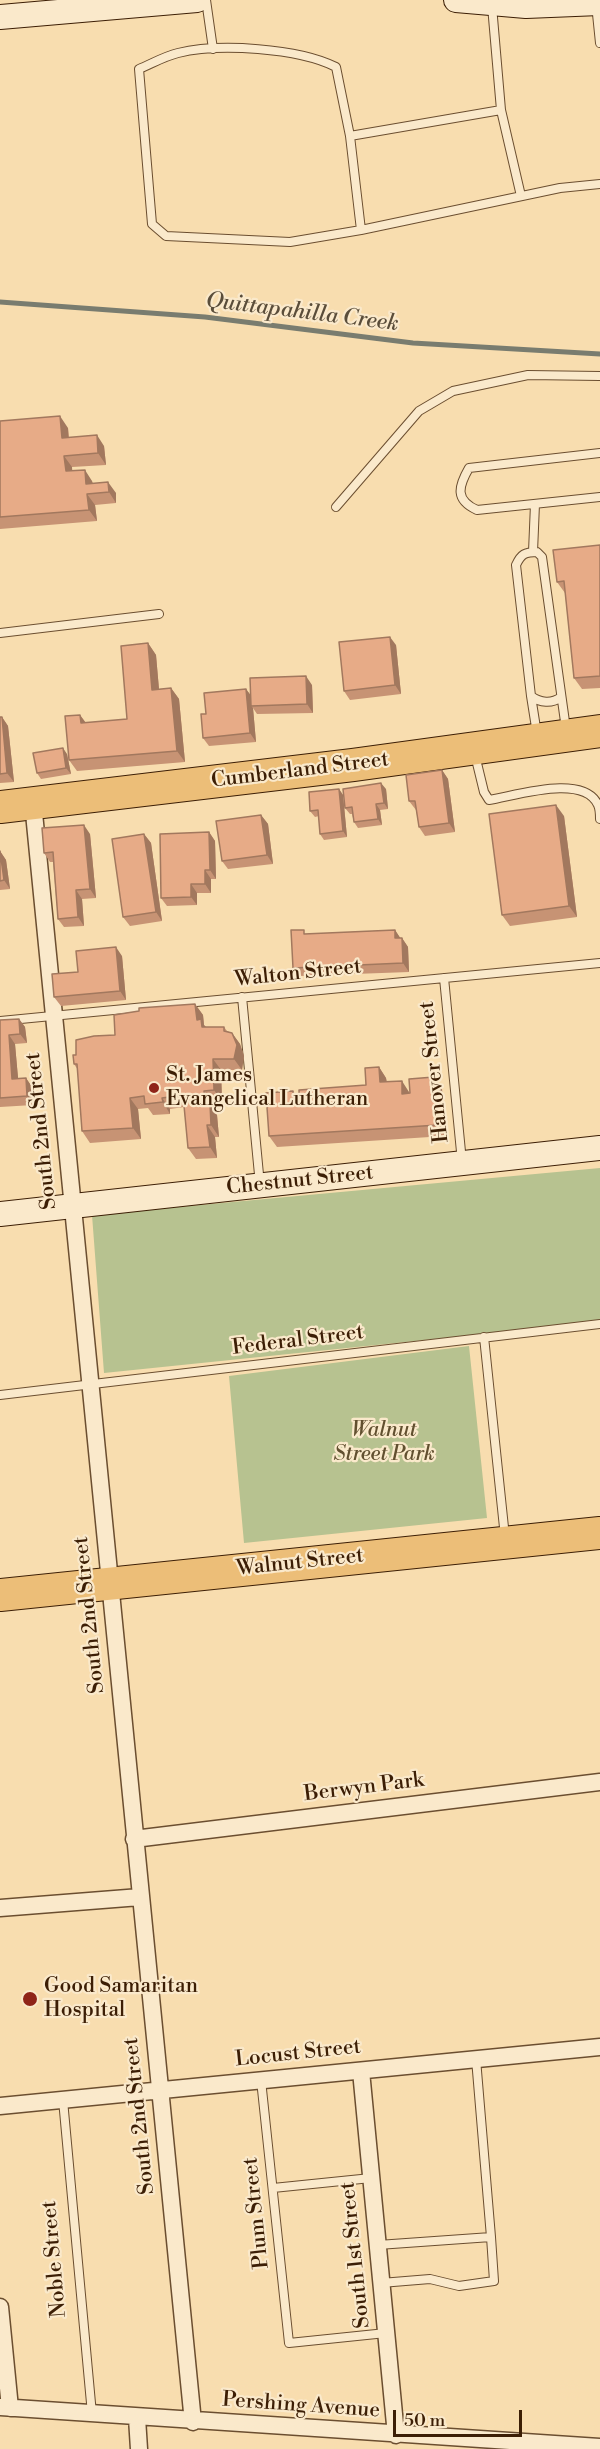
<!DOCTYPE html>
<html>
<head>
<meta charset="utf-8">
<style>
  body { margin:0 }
  #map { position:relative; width:600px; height:2449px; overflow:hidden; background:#f8ddaf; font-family:"Libre Bodoni",serif }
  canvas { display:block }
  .scale { position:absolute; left:393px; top:2410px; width:129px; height:27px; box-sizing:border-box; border:3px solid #3c1e05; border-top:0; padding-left:8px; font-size:18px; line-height:21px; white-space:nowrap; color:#3c1e05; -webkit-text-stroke:4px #fae9cb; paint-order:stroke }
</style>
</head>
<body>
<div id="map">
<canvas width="600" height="2449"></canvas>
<div class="scale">50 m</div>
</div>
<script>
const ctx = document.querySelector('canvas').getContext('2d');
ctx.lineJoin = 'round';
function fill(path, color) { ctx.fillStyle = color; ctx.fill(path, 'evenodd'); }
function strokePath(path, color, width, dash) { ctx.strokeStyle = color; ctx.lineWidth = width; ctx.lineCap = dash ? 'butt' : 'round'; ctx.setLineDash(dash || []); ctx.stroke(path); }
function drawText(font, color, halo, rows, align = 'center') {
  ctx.font = font + ' "Libre Bodoni",serif'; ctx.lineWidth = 4.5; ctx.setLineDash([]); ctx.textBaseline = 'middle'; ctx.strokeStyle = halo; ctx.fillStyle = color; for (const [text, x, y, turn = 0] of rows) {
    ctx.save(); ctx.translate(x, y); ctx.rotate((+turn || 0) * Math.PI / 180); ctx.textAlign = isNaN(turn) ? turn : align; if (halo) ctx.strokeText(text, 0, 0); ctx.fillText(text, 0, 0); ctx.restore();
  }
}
fill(new Path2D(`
  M600,1168V1322L104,1373L92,1215Z
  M469,1346L487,1518L244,1543L229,1376Z`), '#b7c290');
strokePath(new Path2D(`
  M0,302L205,317L413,343L600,354`), '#797c6f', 5);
const lane = new Path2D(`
  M206,0L213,49
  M596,4L600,43
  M492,6L501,110
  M350,136L336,67C298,48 219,43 178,53C165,56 151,64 139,69L152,224L166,236L290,242L361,230
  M521,196L501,110L350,136L361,230L560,188L600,184
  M600,453L469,468C458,487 455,500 477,510L600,497
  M336,507L419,411L453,391L528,375L600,376
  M533,552L535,504
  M0,633L159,614
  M531,696L537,734
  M561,697C552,704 540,703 531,696L516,565C521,554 525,552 537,552L542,557L566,729
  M475,755L484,792L489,800C515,796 584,773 598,805C600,809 600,815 600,819
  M444,978L462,1162
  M242,997L260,1185
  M0,1021L600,963
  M484,1337L505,1537
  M0,1395L600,1324
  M261,2080L289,2343L386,2333
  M63,2100L92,2414
  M273,2188L371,2178
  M378,2245L491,2237L476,2059
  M381,2283L430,2279L459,2286L494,2281L491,2237`);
const street = new Path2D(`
  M33,803L193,2422
  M134,1839L600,1782
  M0,1908L140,1897
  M361,2071L396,2435
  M0,2106L600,2047
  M0,2307L10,2408
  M0,2407L600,2447
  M137,2418L139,2449`);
const secondary = new Path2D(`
  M456,0L526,6L600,3
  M0,17L197,0
  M0,1214L600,1148`);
const highway = new Path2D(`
  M0,807L353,765L600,731
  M0,1595L600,1533`);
strokePath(lane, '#6b4e30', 10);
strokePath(street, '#6b4e30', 19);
strokePath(secondary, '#3c1e05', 26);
strokePath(highway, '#3c1e05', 34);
strokePath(lane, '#fae9cb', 8);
strokePath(street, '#fae9cb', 16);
strokePath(secondary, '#fae9cb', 24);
strokePath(highway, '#ecbe78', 32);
fill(new Path2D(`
  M0,421L68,428L69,437L104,446L106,465L72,467V471L92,481L93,483L116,493V503L95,505L97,521L0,529Z
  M600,545V688L582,689L574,678L565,593L557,582Z
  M148,643L156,655L159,689L171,688L179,699L185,762L77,771L69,760L80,715L86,723L127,719Z
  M396,645L401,694L350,700L344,691Z
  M312,685L313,713L257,714L253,708L256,742L209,746L203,738L246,689L251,696Z
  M0,717H2L8,726L14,782L0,783Z
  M67,754L71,774L41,779L37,773Z
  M442,770L448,779L455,832L425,836L419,827L416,810L409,801Z
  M339,789L343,795L347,837L324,840L320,834L319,816L315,817L310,811Z
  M386,789L388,809L380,810L382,825L358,828L354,822L352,814H350L345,808Z
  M261,815L268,824L273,864L228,869L222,861Z
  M564,816L577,917L510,926L502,915Z
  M209,832L215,841L216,879H211V893H197V905L167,906L161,898Z
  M90,834L96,898L82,899L84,926L64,927L58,919L53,862H50L44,853Z
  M144,834L151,843L162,921L130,926L123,917Z
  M0,851L6,860L10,889L0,890Z
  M395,930L400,938H402L408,947L409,972L299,976L293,968L307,934Z
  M122,956L126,1000L61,1006L54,997L78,972Z
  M195,1004L203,1015L204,1025L206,1027H224L227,1031L232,1033L240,1044L244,1056L242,1070H221L222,1101L212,1102V1108L217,1115L219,1137H215L217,1158L196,1159L188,1148L184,1107L170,1109V1114L153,1115L148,1108L138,1109L141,1139L90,1143L82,1131L78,1070L74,1064L76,1055L115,1035Z
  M19,1019L25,1027L27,1043L15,1044L18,1079L26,1078L32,1087L33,1105L0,1107V1020Z
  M379,1067L386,1078L387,1082L409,1092L410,1093L442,1089L445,1136L277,1147L269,1136L300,1102L366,1085Z`), '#c79374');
fill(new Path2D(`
  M60,416L68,428L69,449L62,438Z
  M97,435L104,446L106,465L98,453Z
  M64,456L72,467L73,482L66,471Z
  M85,470L92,481L93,493L86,484Z
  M108,482L116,493V503L109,492Z
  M87,494L95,505L97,521L89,510Z
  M390,637L396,645L401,694L395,685Z
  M148,643L156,655L160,701L152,690Z
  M306,676L312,685L313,713L307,704Z
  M171,688L179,699L185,762L177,751Z
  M246,689L252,697L251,706L253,708L256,742L250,733Z
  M80,715L88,726L81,723Z
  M2,717L8,726L14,782L7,773Z
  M63,748L67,754L71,774L66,768Z
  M442,770L448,779L455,832L449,823Z
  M381,783L386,789L388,809L384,803Z
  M339,789L343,795L347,837L343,831Z
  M376,804L380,810L382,825L378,819Z
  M556,805L564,816L577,917L569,906Z
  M261,815L268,824L273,864L267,855Z
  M84,825L90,834L96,898L90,889Z
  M209,832L215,841L216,879L210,870Z
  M144,834L151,843L162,921L156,912Z
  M0,851L6,860L10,889L4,880Z
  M205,870L211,879V893L205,884Z
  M191,884L197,893V905L191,897Z
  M76,890L82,899L84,926L78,917Z
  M395,930L401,939L395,938Z
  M402,938L408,947L409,972L403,963Z
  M116,947L122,956L126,1000L120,991Z
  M195,1004L203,1015L204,1025L209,1031L210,1039L197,1020Z
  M19,1019L25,1027L27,1043L20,1034Z
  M232,1033L240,1044L244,1056L242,1070L234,1059Z
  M9,1035L15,1044L19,1088L12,1079Z
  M213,1059L221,1070L222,1101L214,1090Z
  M379,1067L386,1078L388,1093L380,1082Z
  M434,1077L442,1089L445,1136L438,1125Z
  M26,1078L32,1087L33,1105L27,1096Z
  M402,1081L409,1092L410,1105L402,1094Z
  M204,1091L212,1102V1108L217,1115L219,1137L211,1125L205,1104Z
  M293,1091L301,1103L302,1117L294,1105Z
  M130,1098L138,1109L141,1139L133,1128Z
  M162,1098L170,1109V1114L163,1102Z
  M207,1125L215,1137L217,1158L210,1147Z`), '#a2785e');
const building = new Path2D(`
  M60,416L62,438L97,435L98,453L64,456L66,471L85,470L86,484L108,482L109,492L87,494L89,510L0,517V421Z
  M600,545V676L574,678L564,581L557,582L553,550Z
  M390,637L395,685L344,691L339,642Z
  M148,643L152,690L171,688L177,751L69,760L65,716L80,715L81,723L127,719L121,646Z
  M306,676L307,704L251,706L250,678Z
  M246,689L250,733L203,738L201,714H206L204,693Z
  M0,717H2L7,773L0,774Z
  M63,748L66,768L37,773L33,753Z
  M442,770L449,823L419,827L415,801H409L406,775Z
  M381,783L384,803L376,804L378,819L354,822L352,807L345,808L343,789Z
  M339,789L343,831L320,834L318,810L310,811L309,792Z
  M556,805L569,906L502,915L489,814Z
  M261,815L267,855L222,861L216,821Z
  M84,825L90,889L76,890L78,917L58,919L53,852L44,853L42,828Z
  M209,832L210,870H205V884H191V897L161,898L160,834Z
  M144,834L156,912L123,917L112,839Z
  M0,851L4,880L0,881Z
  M291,930H304V934L395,930V938H402L403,963L293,968Z
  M116,947L120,991L54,997L52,974L78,972L76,951Z
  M195,1004L197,1020L201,1019L202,1027H224V1031L232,1033L237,1045L234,1059H213L214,1090L204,1091L205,1104H210L211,1125H207L210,1147L188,1148L183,1095L162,1098L163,1102L145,1104L144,1096L130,1098L133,1128L82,1131L77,1064H74L73,1055H76V1040L94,1036L115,1035L114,1015L139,1011V1008Z
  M19,1019L20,1034L9,1035L12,1079L26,1078L27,1096L0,1098V1020Z
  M379,1067L380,1082L402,1081V1094L410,1093L409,1079L434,1077L438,1125L269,1136L266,1093L293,1091L294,1105H300L299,1090L366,1085L365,1068Z`);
fill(building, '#e7ab87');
strokePath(building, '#a2785e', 1.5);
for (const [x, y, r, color] of [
  [154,1088,6,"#8f2418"],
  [30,1999,8,"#8f2418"]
]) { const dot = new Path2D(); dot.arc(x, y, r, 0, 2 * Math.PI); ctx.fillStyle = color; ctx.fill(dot); strokePath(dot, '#fae9cb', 2); }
drawText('21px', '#3c1e05', '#fae9cb', [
  ["Cumberland Street",300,771,-7],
  ["Walton Street",298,974,-6],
  ["Hanover Street",435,1072,-96],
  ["South 2nd Street",42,1131,-96],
  ["Chestnut Street",300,1181,-6],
  ["Federal Street",298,1341,-7],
  ["Walnut Street",300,1563,-6],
  ["South 2nd Street",90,1615,-96],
  ["Berwyn Park",364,1788,-7],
  ["Locust Street",298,2054,-6],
  ["South 2nd Street",140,2116,-96],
  ["Plum Street",257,2213,-96],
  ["South 1st Street",356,2255,-96],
  ["Noble Street",55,2259,-95],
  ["Pershing Avenue",301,2406,4]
]);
drawText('21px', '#3c1e05', '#fae9cb', [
  ["St. James",166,1076],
  ["Evangelical Lutheran",166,1100],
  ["Good Samaritan",44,1987],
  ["Hospital",44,2011]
], 'left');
drawText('italic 21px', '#614f2f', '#fae9cb', [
  ["Walnut",384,1431],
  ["Street Park",384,1455]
]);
drawText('italic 22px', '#5a4d3a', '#fae9cb', [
  ["Quittapahilla Creek",302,313,7]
]);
</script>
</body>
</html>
